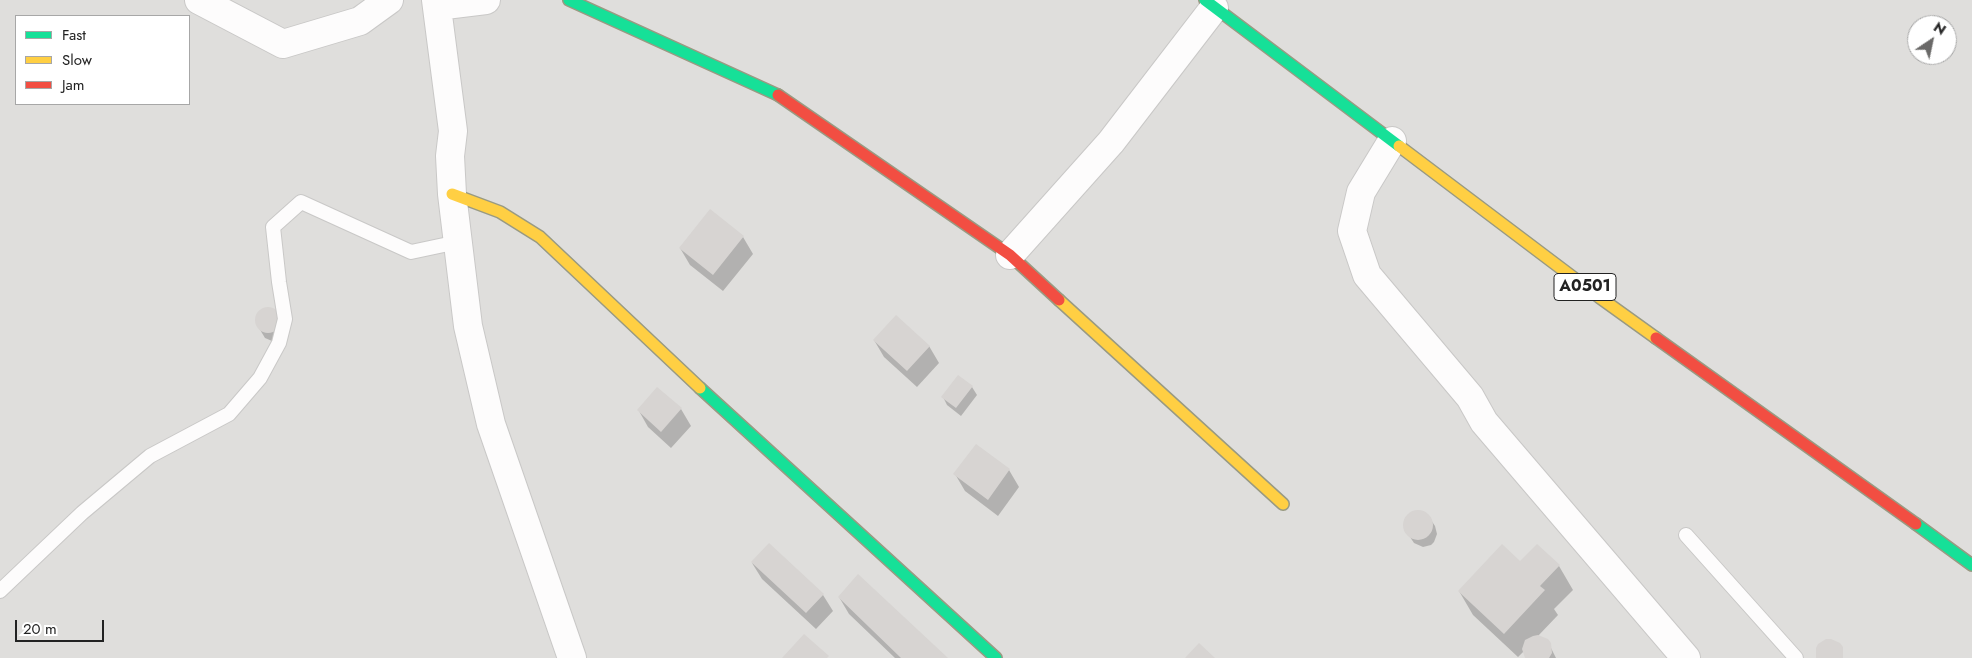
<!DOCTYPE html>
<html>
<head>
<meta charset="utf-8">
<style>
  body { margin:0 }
  #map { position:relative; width:1972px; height:658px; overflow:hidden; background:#f0eeeb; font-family:Jost,sans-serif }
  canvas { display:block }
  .legend { position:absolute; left:15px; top:15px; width:175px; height:90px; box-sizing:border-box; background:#fff; border:1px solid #a7a7a7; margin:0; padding:6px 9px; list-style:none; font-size:15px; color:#222 }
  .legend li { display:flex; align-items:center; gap:10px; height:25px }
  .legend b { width:25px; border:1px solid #a7a7a7 }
  .north { position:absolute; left:1907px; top:15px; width:50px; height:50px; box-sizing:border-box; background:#fff; border:1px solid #a7a7a7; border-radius:50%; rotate:34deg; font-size:14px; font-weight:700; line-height:20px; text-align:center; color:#222 }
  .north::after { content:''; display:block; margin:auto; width:18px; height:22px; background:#6a6968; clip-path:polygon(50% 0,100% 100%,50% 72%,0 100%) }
  .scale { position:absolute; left:15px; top:620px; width:89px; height:22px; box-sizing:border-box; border:2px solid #222; border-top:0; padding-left:6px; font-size:15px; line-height:18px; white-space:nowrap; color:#222; -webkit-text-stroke:4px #fff; paint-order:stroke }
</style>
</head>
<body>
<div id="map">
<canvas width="1972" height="658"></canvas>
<ul class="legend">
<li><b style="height:6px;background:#16e098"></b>Fast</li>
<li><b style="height:6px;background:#ffcf43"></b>Slow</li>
<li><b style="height:6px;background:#f24e42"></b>Jam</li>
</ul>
<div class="north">N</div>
<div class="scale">20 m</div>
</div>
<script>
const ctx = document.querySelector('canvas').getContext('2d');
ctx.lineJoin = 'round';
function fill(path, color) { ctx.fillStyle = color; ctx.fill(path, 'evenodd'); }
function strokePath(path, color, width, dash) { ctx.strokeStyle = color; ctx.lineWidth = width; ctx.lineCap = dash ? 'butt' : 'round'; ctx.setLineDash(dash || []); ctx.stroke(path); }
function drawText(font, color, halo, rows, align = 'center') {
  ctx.font = font + ' Jost,sans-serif'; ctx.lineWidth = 5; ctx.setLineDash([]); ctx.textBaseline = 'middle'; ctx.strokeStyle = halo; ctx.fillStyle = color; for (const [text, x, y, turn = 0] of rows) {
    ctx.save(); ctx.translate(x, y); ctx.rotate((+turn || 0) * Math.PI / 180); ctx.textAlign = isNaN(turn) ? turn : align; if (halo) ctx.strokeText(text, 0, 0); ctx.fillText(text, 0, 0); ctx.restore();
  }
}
fill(new Path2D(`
  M0,0H1972V658H0ZM16,16H189V104H16ZM1917,25H1947V55H1917Z`), '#dfdedc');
fill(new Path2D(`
  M743,237L753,254L723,291L690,265L680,248Z
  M267,308L274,310L285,330L272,341L265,338L256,323L260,311Z
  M874,340L929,346L939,363L917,387L884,357Z
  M958,377L972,387L977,395L961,416L947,405L943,397Z
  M681,409L691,426L671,448L648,427L639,411Z
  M1009,470L1019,487L998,516L965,491L955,474Z
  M1414,512H1423L1429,517L1435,526L1437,534L1434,542L1431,545L1423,547L1414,543L1406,531L1405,522L1410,514Z
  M752,563L823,595L833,611L816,629L762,579Z
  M1520,563L1559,566L1573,590L1554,609L1558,615L1538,636L1547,640L1556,658H1526L1524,651L1518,657L1473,615L1459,591Z
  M839,597L947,658H895L849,614Z`), '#0003');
fill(new Path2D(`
  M710,209L744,236L713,275L679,248Z
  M255 320a13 13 0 1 1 26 0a13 13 0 1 1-26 0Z
  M896,315L930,346L907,371L873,340Z
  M958,375L973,386L956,408L941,397Z
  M657,387L682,408L661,432L637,410Z
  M976,444L1010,469L988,500L953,474Z
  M1403 525a15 15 0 1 1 30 0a15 15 0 1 1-30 0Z
  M769,543L824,594L806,613L751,562Z
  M1502,544L1520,561L1537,544L1560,565L1540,586L1545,590L1504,634L1458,591Z
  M858,574L948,658H901L838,597Z
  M804,634L829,656L827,658H782Z
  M1538,635L1548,639L1551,643L1552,653L1549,658H1525L1522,649L1525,640L1533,636Z
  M1826,639H1831L1840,643L1843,647V658H1816V648L1818,644Z
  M1199,643L1215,658H1185Z`), '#d7d4d2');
const lane = new Path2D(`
  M1686,535L1796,658
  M0,591L82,513L150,456L229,414L260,378L279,343L285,319L279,282L273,227L301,202L411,252L458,242`);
const street = new Path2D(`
  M199,0L283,44L360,21L389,0
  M436,0L453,131L450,156L452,194L468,326L491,424L572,658
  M437,6L486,0
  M1392,141L1361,192L1352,231L1367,275L1470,397L1484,422L1686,658
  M1010,255L1111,142L1214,8`);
const fast = new Path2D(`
  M569,0L778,95
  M1205,0L1399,146
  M700,388L996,658
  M1916,524L1972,565`);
const slow = new Path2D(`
  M1399,146L1599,297L1656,338
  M452,194L500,212L540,237L700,388
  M1059,300L1283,504`);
const jam = new Path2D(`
  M778,95L1010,255L1059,300
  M1656,338L1916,524`);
strokePath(lane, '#c9c8c7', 16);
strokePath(street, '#c9c8c7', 30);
strokePath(fast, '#999a82', 14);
strokePath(slow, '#999a82', 14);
strokePath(jam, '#999a82', 14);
strokePath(lane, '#fdfcfc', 14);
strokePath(street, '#fdfcfc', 28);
strokePath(fast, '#16e098', 11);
strokePath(slow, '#ffcf43', 11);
strokePath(jam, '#f24e42', 11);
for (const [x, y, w] of [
  [1585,287,62]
]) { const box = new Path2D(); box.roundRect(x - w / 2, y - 13.5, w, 27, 4); ctx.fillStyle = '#fff'; ctx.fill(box); strokePath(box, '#222', 1); }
drawText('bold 16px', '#222', null, [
  ["A0501",1585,287]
]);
</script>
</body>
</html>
